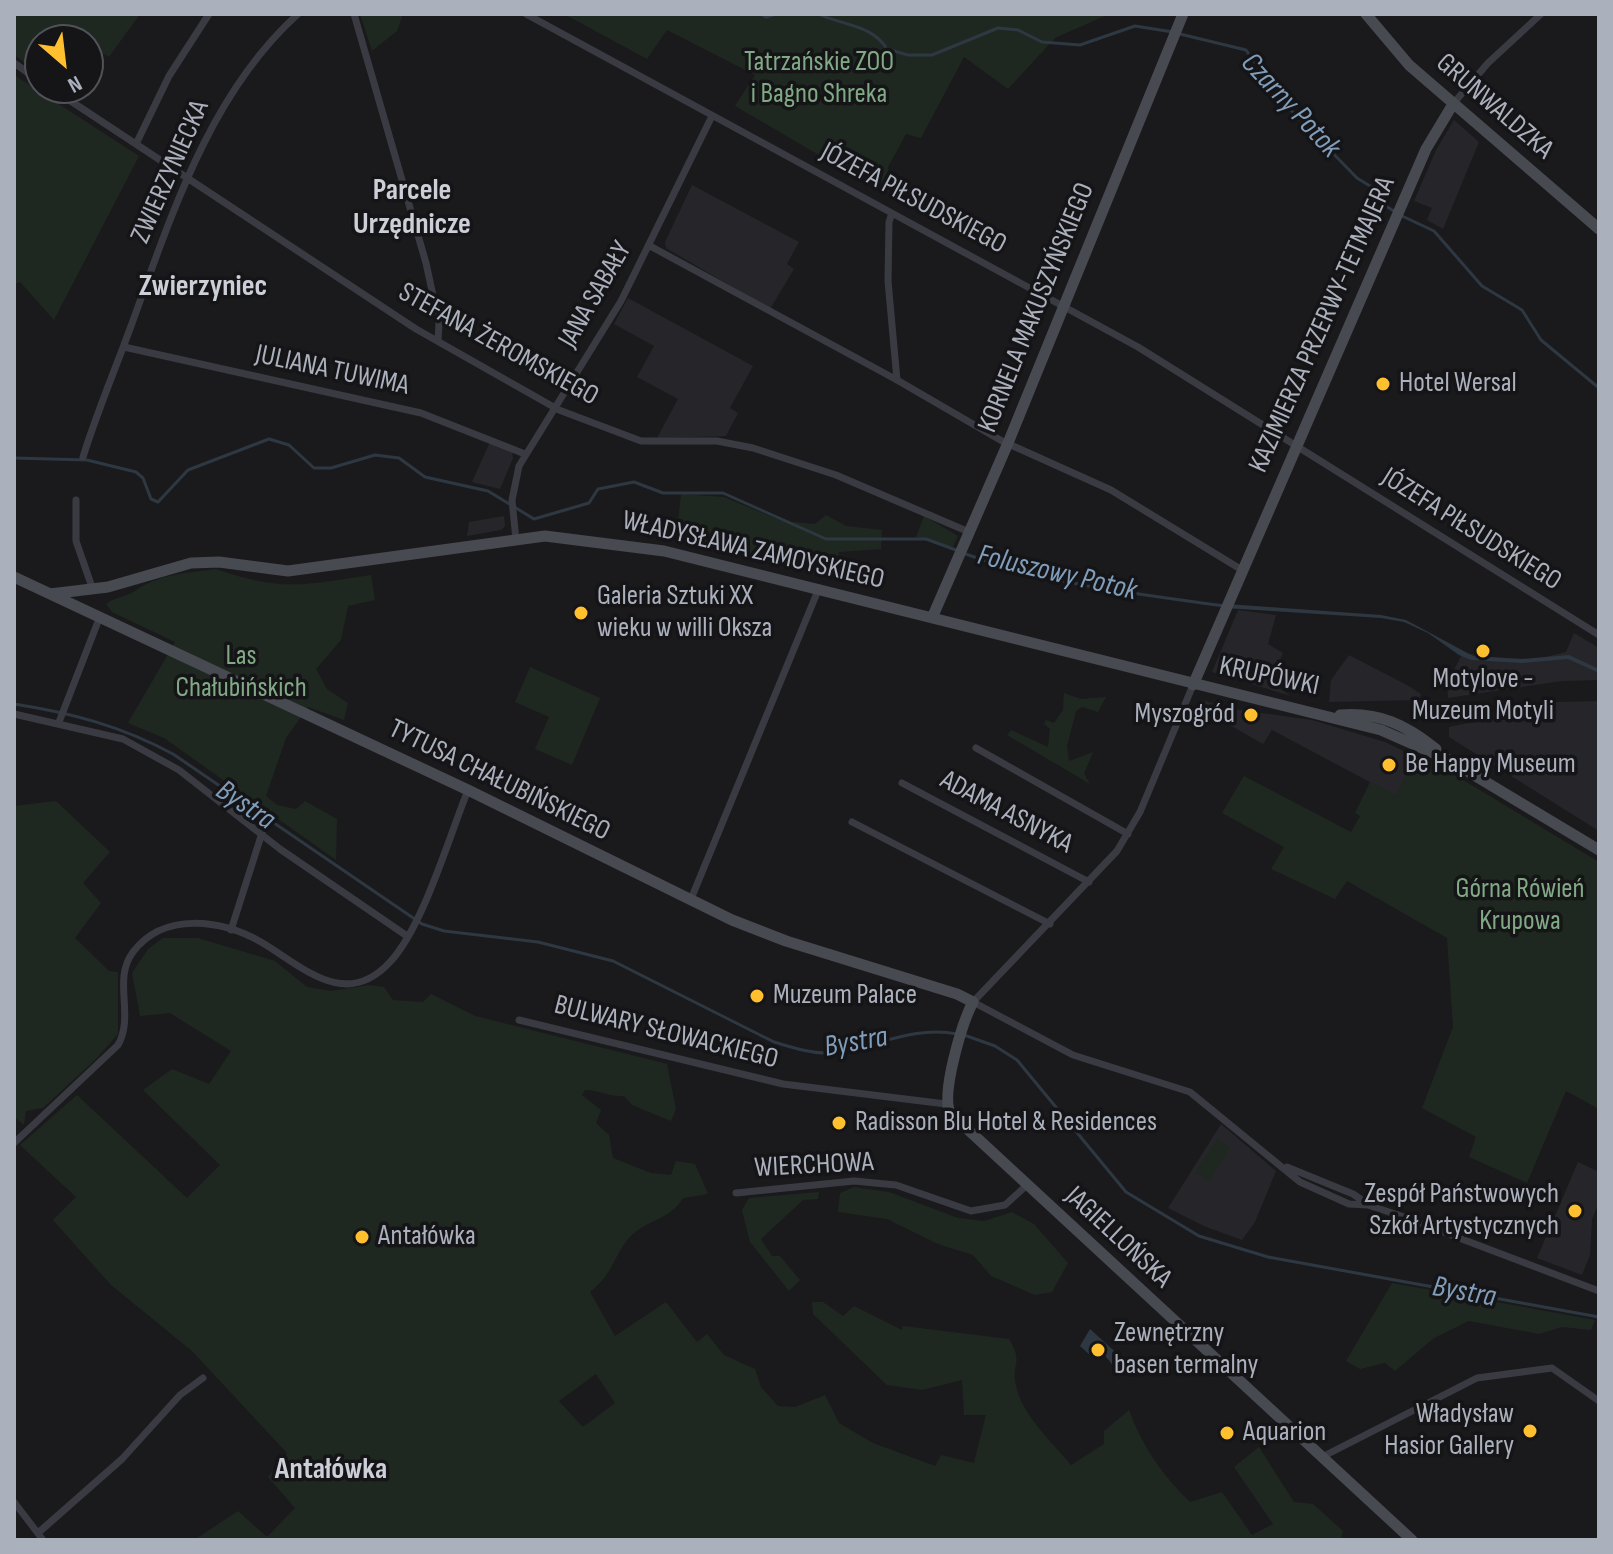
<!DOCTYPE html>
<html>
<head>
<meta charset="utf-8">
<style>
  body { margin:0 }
  #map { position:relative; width:1613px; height:1554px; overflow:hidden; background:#1a1a1c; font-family:"Sofia Sans Condensed",sans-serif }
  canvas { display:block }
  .frame { position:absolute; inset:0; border:16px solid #abb0bd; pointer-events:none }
  .north { position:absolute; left:24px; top:24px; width:80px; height:80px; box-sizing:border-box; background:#151417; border:2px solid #515259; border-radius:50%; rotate:152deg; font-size:22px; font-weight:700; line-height:32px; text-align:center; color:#abb0bd }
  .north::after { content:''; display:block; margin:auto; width:28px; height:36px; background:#ffbf2f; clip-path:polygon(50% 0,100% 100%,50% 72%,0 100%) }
</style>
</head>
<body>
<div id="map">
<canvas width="1613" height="1554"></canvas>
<div class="frame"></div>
<div class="north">N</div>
</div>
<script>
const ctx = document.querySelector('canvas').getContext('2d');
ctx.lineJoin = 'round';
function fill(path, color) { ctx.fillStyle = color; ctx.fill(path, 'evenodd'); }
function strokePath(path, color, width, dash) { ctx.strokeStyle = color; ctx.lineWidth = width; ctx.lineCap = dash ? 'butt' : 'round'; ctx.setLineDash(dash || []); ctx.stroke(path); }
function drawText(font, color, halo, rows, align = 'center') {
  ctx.font = font + ' "Sofia Sans Condensed",sans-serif'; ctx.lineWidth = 7; ctx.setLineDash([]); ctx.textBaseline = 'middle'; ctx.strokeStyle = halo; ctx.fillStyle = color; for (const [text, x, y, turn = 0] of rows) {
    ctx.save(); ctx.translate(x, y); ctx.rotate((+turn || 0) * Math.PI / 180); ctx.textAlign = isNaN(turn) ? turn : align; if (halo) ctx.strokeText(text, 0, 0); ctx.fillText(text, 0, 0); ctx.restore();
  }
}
fill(new Path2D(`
  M1454,120L1479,142L1443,229L1427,220L1432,208L1414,201L1436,150Z
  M692,185L799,242L787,264L794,269L770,309L666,248L665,242Z
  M628,298L753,366L730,408L738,413L726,436L657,438L678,399L637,377L654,346L614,324Z
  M490,442L512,452L513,458L500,489L472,482Z
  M504,516L505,526L501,530L467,536L469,522Z
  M1238,610L1276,615L1268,644L1283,653L1270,682L1291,696L1212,672Z
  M1574,633L1599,648V680L1562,681L1448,698L1447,684L1463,652L1488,658L1537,659L1566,652Z
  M1349,655L1407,685L1421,694L1419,700L1329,702L1331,680Z
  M1201,700L1234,709L1312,720L1385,742L1416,757L1396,796L1272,730L1263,744L1196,706Z
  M1599,701V831L1449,737V727L1473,722V717L1483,713L1557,702Z
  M1221,1124L1276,1171L1255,1222L1242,1240L1204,1226L1168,1208Z
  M1578,1162L1599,1172V1203L1592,1219L1590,1255L1582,1275L1537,1258Z`), '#262529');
fill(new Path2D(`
  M14,14H140L109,57L88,45V40H40V73L14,55Z
  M360,14H403L397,31L372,51Z
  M564,14H1105L1107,15L1055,38L1008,89L964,57L921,138L906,134L888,167L890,190L884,193L735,106L755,75L667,30L647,59Z
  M14,75L139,156L54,320L20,282L14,284Z
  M681,494L724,497L782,521L815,524L826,515L846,526L882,530L881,549L839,552L832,579L714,546L676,541Z
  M924,516L958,536L953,547L916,537Z
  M216,569C282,592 304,585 371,575L375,600L348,606L341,640L316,669L327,689L348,703L344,720L308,707L286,738L266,796L277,805L296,809L305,801L337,819L336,860L164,738L128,723L175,642L112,612L106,604C115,597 126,597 135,591C158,574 187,573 216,569Z
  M530,667L600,698L572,765L535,749L549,717L515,702Z
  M1064,693L1081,699L1106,697L1098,712L1082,707L1076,711L1067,746L1069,761L1093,752L1084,774L1090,784L1007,735L1011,730L1048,747L1050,729L1044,724L1046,720L1054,723L1063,710Z
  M1416,757L1423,760L1425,757L1599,862V1109L1566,1091L1527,1183L1469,1157L1476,1137L1422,1108L1453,1027L1447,938L1347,881L1335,899L1271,869L1284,847L1222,813L1244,776L1351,832L1360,816L1355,813L1370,782L1396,795Z
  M56,801L110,852L83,883L101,903L75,938L109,971L118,972V1034L97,1058L43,1108L26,1111L24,1125L14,1117V806Z
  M163,938H198L275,961L307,987L331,991L369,985L384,987L393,1000L423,1002L431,994L475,1016L667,1064L676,1109L671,1121L632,1105L624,1096C609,1097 599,1090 585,1090L582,1095L601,1110L596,1123L609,1135L613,1158L651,1173L671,1175L676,1161L695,1164L708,1194L683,1198C670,1220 649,1219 632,1235C615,1251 614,1274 590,1292L615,1336L666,1302L697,1342L707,1334L724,1355L755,1369L761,1387L778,1406L795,1407L825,1395L839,1423L873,1443L935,1466L941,1455L974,1463L986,1415H964L962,1380L922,1390L887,1385L813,1314L812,1302H823L843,1316L854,1306L902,1330L903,1326L1009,1339C1024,1364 1011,1362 1016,1386C1022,1415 1053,1443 1071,1465L1104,1444V1431L1129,1410C1142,1446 1162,1475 1190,1502L1222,1492L1252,1535L1273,1524L1234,1467L1259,1447L1294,1502L1313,1504L1343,1531L1341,1540H194L238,1511L267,1537L295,1508L268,1477L287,1453L192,1351L111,1285L53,1220L76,1197L20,1145L77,1095L187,1198L220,1165L143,1090L172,1069L209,1084L231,1051L170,1013L140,1016L132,973L148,949ZM596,1374L615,1403L583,1427L559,1401Z
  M1217,1139L1230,1147L1209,1181L1195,1172Z
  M854,1187L889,1192L958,1218L984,1221L1012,1212L1034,1224L1068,1263L1052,1292L1035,1295L991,1276L973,1255L938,1244L887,1219L838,1212L840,1193Z
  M819,1192L818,1199L803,1200L761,1239L772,1256H780L800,1280L789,1291L750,1242L742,1210L749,1198Z
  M1392,1283L1595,1320L1591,1330L1562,1327L1539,1334L1469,1321L1434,1338L1395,1371L1385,1363L1360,1369L1346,1361Z`), '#1f2820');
fill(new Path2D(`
  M1227,604L1381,615L1406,620L1473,656L1522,659L1569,655L1599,669V673L1568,659L1522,663L1471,660L1459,655L1428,633L1404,622L1381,618L1225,608Z
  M1090,1329L1122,1358L1114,1367L1104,1354L1092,1357L1080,1346Z`), '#2e3842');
strokePath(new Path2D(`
  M761,14L766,17L776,14
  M818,14C842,25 873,25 887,49L908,55H932L998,28L1018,30L1042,42L1080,45L1135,26L1173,32
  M1180,34L1246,50L1278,97L1357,178L1383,194L1384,205L1394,211
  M1400,215L1434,231L1482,286L1522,310L1541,340L1599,388
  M14,458L87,460L136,472L143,478L151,499L158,502L188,470L269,439L289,445L314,468H331L375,455L399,458L425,477L488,491L534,519L589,503L598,489L634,482L663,493H723L826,539H926L956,550
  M963,553C1046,584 1138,594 1225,606
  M14,704C72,713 121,726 173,754L422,924L444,931L538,942L613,961L774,1042C791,1047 811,1054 829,1053C873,1049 912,1025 957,1034
  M964,1035L995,1046L1017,1060L1126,1192L1199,1236L1268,1257L1599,1317`), '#2e3842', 3);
strokePath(new Path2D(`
  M354,14L426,263L439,323L438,341
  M526,14L1138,347L1599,635
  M14,63L40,81
  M51,88L416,329L559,410L641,441H717L753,448L836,475L969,532
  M1453,104L1488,63L1541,14
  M136,144L169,76L209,14
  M892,213L889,222L888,281L897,380
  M650,246L897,380L1002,441L1111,490L1242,570
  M124,347L421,413L525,454
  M83,457C97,412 115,370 131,326C171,217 209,94 298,14
  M76,500V541L93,590
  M516,540L512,500L519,466L621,301L712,116
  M1193,685L1140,812L1117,851L973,1002L1073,1055L1190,1092L1300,1182L1349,1204L1368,1205L1401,1216L1599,1291
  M14,714L123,739L179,770L280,849L407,936
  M59,722L99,619
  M976,748L1128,834
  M902,783L1089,882
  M852,822L1050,924
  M691,899L819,588
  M231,930L262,833
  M519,1020L783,1084L946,1104
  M14,1143L118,1045C135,1015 112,980 133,952C164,911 222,920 261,942C302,966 345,1011 390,962C423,927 449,837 468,790
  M1287,1167L1353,1194L1366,1203
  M736,1193L854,1181L896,1185L971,1211L1005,1205L1026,1186
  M1322,1457L1477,1378L1552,1368L1599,1401
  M14,1502L43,1540
  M38,1533L122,1459L180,1395L203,1378`), '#3a3b42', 7);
strokePath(new Path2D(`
  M1366,14L1409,65L1599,229
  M14,577L468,790L732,920L786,941L957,994L973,1002C962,1023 941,1093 950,1113L1412,1540
  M50,594L108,587L191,563L219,562L288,571L545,536L664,551L1381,730L1449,760L1599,850
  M932,618L1008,443L1183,14
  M1193,685L1426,149L1453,104
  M1340,715C1380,712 1406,725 1436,749`), '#484a52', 11);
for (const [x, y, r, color] of [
  [1383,384,8,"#ffbf2f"],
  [581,613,8,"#ffbf2f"],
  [1483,651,8,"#ffbf2f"],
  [1251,715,8,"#ffbf2f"],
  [1389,765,8,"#ffbf2f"],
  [757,996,8,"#ffbf2f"],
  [839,1123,8,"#ffbf2f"],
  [1575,1211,8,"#ffbf2f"],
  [362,1237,8,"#ffbf2f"],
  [1098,1350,8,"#ffbf2f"],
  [1530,1431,8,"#ffbf2f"],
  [1227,1433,8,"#ffbf2f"]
]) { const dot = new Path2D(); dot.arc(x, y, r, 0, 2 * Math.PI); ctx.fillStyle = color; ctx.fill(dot); strokePath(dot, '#151417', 3); }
drawText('28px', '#81a985', '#151417', [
  ["Tatrzańskie ZOO",819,63],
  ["i Bagno Shreka",819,95],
  ["Las",241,657],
  ["Chałubińskich",241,689],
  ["Górna Rówień",1520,890],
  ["Krupowa",1520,922]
]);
drawText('28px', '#abb0bd', '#151417', [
  ["GRUNWALDZKA",1494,107,41],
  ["ZWIERZYNIECKA",171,172,-66],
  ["JÓZEFA PIŁSUDSKIEGO",913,199,28],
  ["JANA SABAŁY",596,295,-60],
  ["KORNELA MAKUSZYŃSKIEGO",1037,308,-68],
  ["KAZIMIERZA PRZERWY-TETMAJERA",1323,325,-66],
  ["STEFANA ŻEROMSKIEGO",498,345,29],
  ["JULIANA TUWIMA",332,371,12],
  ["JÓZEFA PIŁSUDSKIEGO",1471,530,32],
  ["WŁADYSŁAWA ZAMOYSKIEGO",753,551,13],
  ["KRUPÓWKI",1269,677,12],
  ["TYTUSA CHAŁUBIŃSKIEGO",499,781,26],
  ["ADAMA ASNYKA",1006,813,28],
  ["BULWARY SŁOWACKIEGO",666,1033,14],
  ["WIERCHOWA",814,1166,-3],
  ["JAGIELLOŃSKA",1118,1238,43]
]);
drawText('28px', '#abb0bd', '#151417', [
  ["Hotel Wersal",1399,384],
  ["Galeria Sztuki XX",597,597],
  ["wieku w willi Oksza",597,629],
  ["Motylove -",1483,680,"center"],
  ["Muzeum Motyli",1483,712,"center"],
  ["Myszogród",1235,715,"right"],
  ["Be Happy Museum",1405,765],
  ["Muzeum Palace",773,996],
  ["Radisson Blu Hotel & Residences",855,1123],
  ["Zespół Państwowych",1559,1195,"right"],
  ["Szkół Artystycznych",1559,1227,"right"],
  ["Antałówka",378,1237],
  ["Zewnętrzny",1114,1334],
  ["basen termalny",1114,1366],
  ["Władysław",1514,1415,"right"],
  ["Hasior Gallery",1514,1447,"right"],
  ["Aquarion",1243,1433]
], 'left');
drawText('italic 30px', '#809dba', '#151417', [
  ["Czarny Potok",1290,106,47],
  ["Foluszowy Potok",1057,574,13],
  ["Bystra",245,806,34],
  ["Bystra",856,1043,-10],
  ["Bystra",1464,1293,10]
]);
drawText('bold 30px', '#cdcfd8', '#151417', [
  ["Parcele",412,191],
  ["Urzędnicze",412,225],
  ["Zwierzyniec",203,287],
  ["Antałówka",331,1470]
]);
</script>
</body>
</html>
